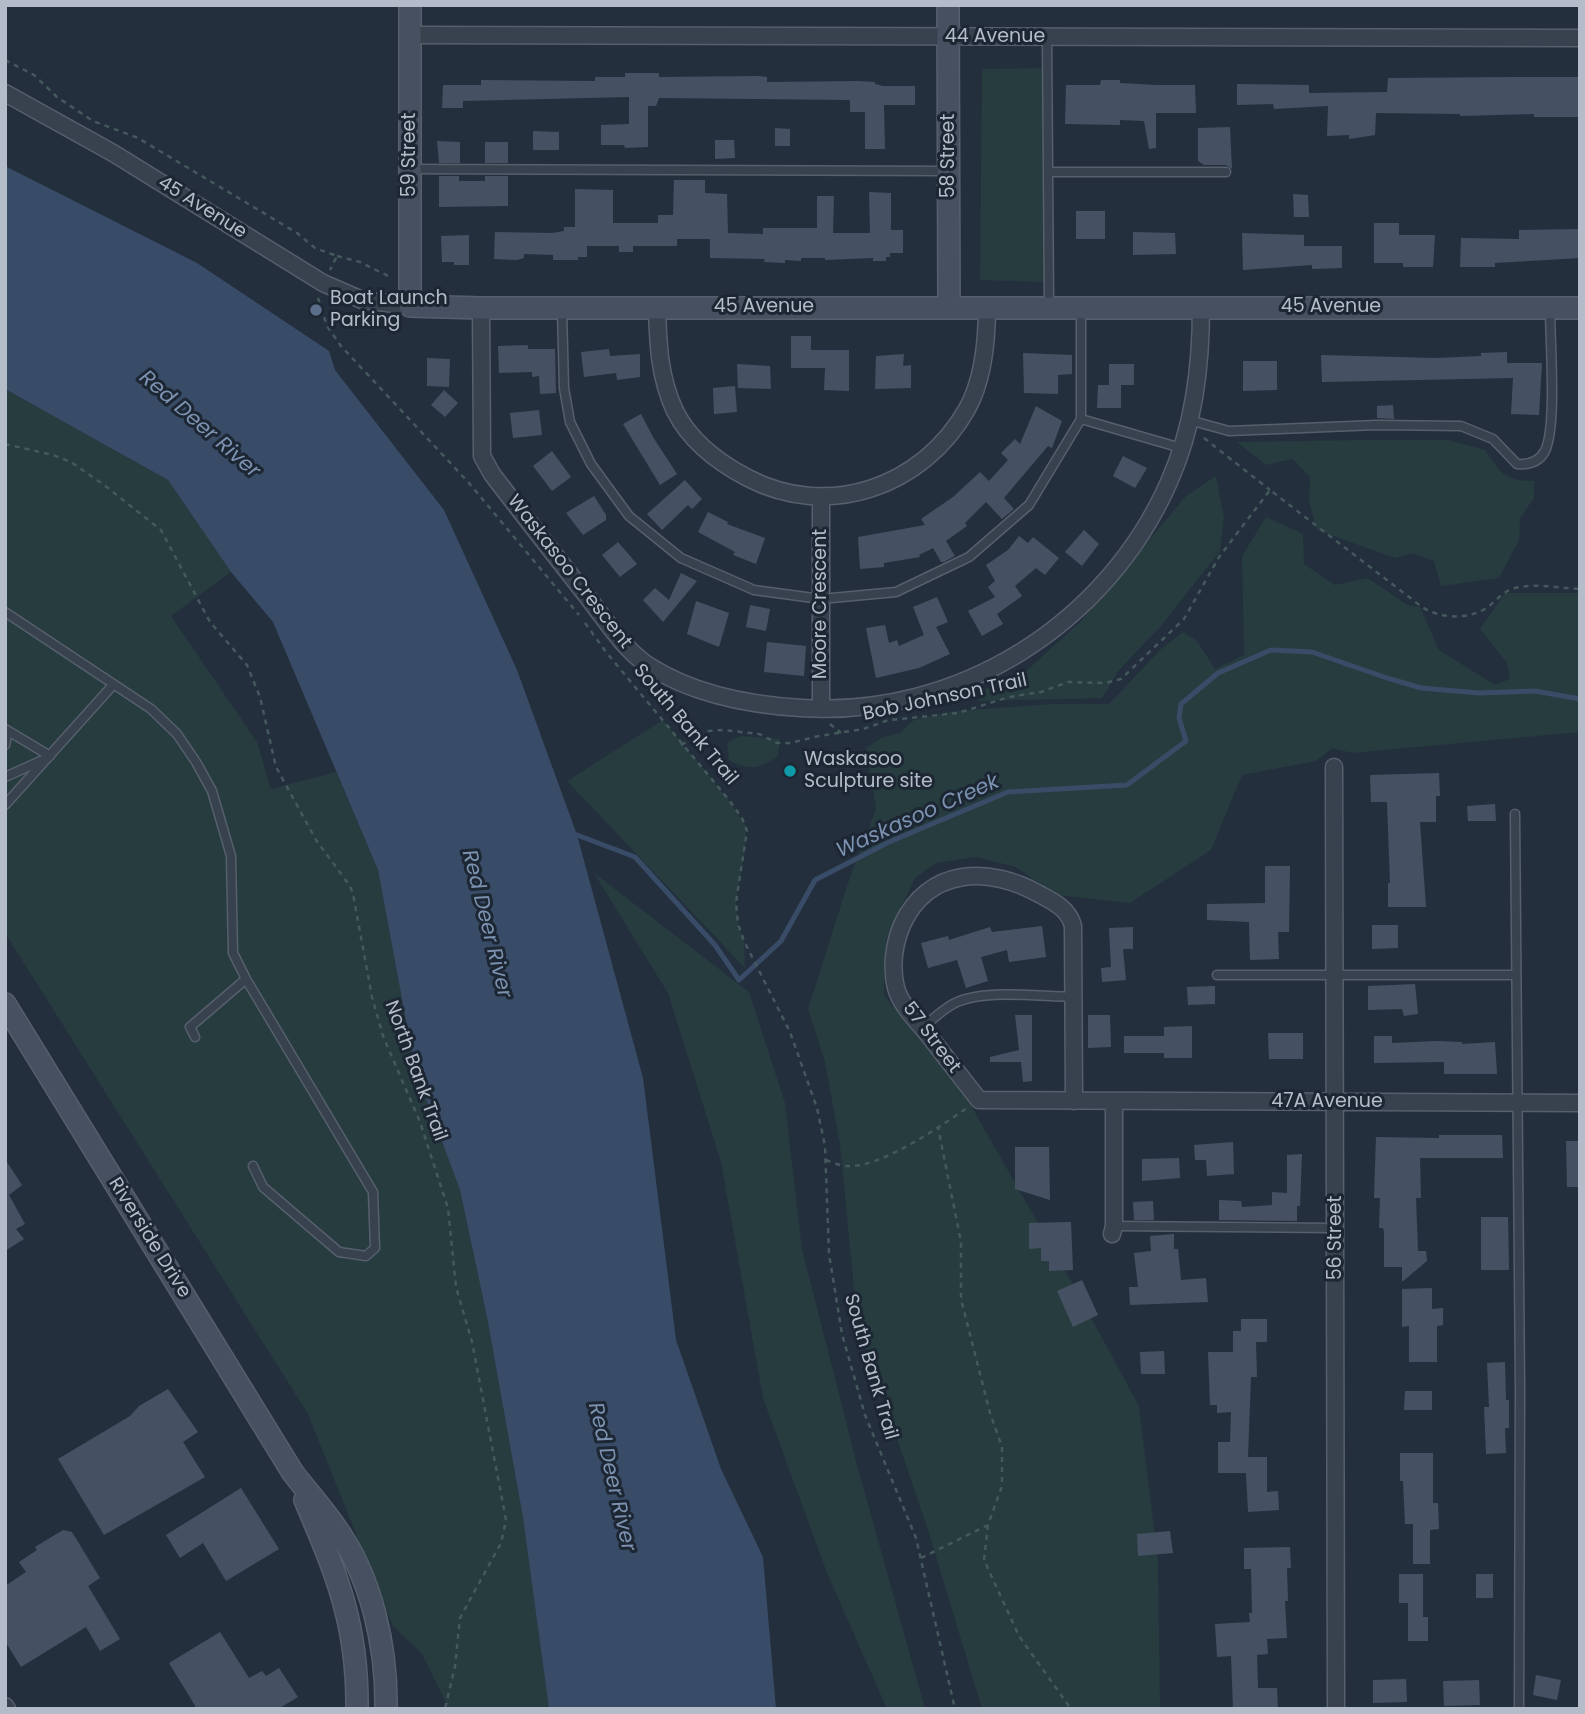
<!DOCTYPE html>
<html>
<head>
<meta charset="utf-8">
<style>
  body { margin:0 }
  #map { position:relative; width:1585px; height:1714px; overflow:hidden; background:#242f3e; font-family:Poppins,sans-serif }
  canvas { display:block }
  .frame { position:absolute; inset:0; border:7px solid #b4bcc9; pointer-events:none }
</style>
</head>
<body>
<div id="map">
<canvas width="1585" height="1714"></canvas>
<div class="frame"></div>
</div>
<script>
const ctx = document.querySelector('canvas').getContext('2d');
ctx.lineJoin = 'round';
function fill(path, color) { ctx.fillStyle = color; ctx.fill(path, 'evenodd'); }
function strokePath(path, color, width, dash) { ctx.strokeStyle = color; ctx.lineWidth = width; ctx.lineCap = dash ? 'butt' : 'round'; ctx.setLineDash(dash || []); ctx.stroke(path); }
function drawText(font, color, halo, rows, align = 'center') {
  ctx.font = font + ' Poppins,sans-serif'; ctx.lineWidth = 6; ctx.setLineDash([]); ctx.textBaseline = 'middle'; ctx.strokeStyle = halo; ctx.fillStyle = color; for (const [text, x, y, turn = 0] of rows) {
    ctx.save(); ctx.translate(x, y); ctx.rotate((+turn || 0) * Math.PI / 180); ctx.textAlign = isNaN(turn) ? turn : align; if (halo) ctx.strokeText(text, 0, 0); ctx.fillText(text, 0, 0); ctx.restore();
  }
}
fill(new Path2D(`
  M1051,68L1050,282L980,280L982,69Z
  M5,389L168,480L231,572L171,616L257,742L271,789L336,772L378,870L415,1069L460,1190L487,1317L523,1518L549,1709H449L422,1654L393,1626L308,1414L5,933Z
  M1364,440H1448L1485,450C1500,473 1505,481 1534,481V498L1520,518L1519,540L1499,578L1441,586L1434,561L1413,553L1395,558L1317,530L1309,502L1310,477L1293,459L1266,465L1237,442Z
  M1216,476L1224,518L1220,551L1161,626L1119,670L1102,698L979,701L983,690L1024,673L1080,622L1186,496Z
  M1266,517L1303,534L1304,564L1335,585L1368,578L1407,605L1420,607L1439,650L1495,685L1510,679L1507,663L1480,629L1505,593H1580V732L1352,753L1332,748L1316,761L1242,775L1211,850L1130,903L1056,895L1016,867L975,857L936,863L915,878L886,940L884,995L965,1095L1075,1288L1139,1406L1158,1561L1160,1709H982L928,1530L857,1320L840,1145L825,1062L808,1009L848,883L876,809L866,748L883,737L900,733L914,720L955,711L1054,704H1109L1161,649L1183,632L1197,641L1215,669L1244,655L1242,556Z
  M663,720L729,800L746,826L745,851L736,902L738,924L744,941L745,968L567,781Z
  M740,736L780,739L778,756C758,769 751,771 729,760L727,743Z
  M594,873L749,992L785,1103L802,1249L857,1465L925,1709H887L827,1573L763,1398L721,1162L668,993Z`), '#263c3f');
fill(new Path2D(`
  M5,166L197,263L329,351L335,370L444,510L517,670L577,835L643,1078L676,1340L721,1469L763,1557L776,1709H549L523,1518L487,1317L460,1190L415,1069L378,870L273,622L231,572L168,480L5,389Z`), '#394c67');
strokePath(new Path2D(`
  M572,836L577,835L635,857L715,945L739,980L781,941L815,880L889,842L1008,792L1127,785L1186,741L1179,718L1181,704L1218,673L1271,650L1312,652L1387,678L1421,688L1479,693L1535,691L1580,699`), '#394c67', 5);
fill(new Path2D(`
  M625,73H659V77L759,76L767,77V82L859,81L875,82V84L883,86H915V105H884L885,149H865V112H850V100L659,98L656,106H648V147L625,148L624,145H601V125L629,124V97L463,101V108H442L443,85H481V80L595,81V77H625Z
  M1514,77H1580V117H1534V114L1460,116V114L1376,113L1375,135L1349,139V135L1327,136L1328,106L1274,109L1273,104L1237,105V84L1309,85V93L1387,92L1388,78Z
  M1101,80H1120V83L1156,85H1195L1196,113H1156V148L1149,149L1144,121L1120,120V125L1065,124L1066,85H1100Z
  M1230,127L1232,169L1226,165H1204L1198,161V128Z
  M775,128L790,129V146H775Z
  M533,131L559,132V150H533Z
  M715,140H734L735,158L715,159Z
  M437,141L460,142V163H439Z
  M485,142H508V163H485Z
  M439,176H459V181H485V176H508V206L439,207Z
  M674,180H705V193L727,194L728,233L763,234V228H817V196H834L833,233H870L869,192L891,193V230H903V253H890V257H886V261H873V258L825,260V258H801V261L785,260V263L764,262L765,259L710,258V239H677V246H633V252H619V246H587V257H578V260H553V255L524,254V258L517,260L494,259L495,232L552,233L564,231V227H575V189L613,190V223H658V215H673Z
  M1293,194L1308,195L1309,217H1294Z
  M1076,211H1105V239H1076Z
  M1374,223H1399V235H1435L1433,267H1403V263H1374Z
  M1580,229V258L1495,263V267H1460L1461,238L1519,239V230Z
  M1133,232L1175,233L1176,254L1133,255Z
  M1242,233L1304,235V246H1342V268L1312,269V265L1243,270Z
  M469,235V265H454V262H442L441,236Z
  M791,336H811V350H849V391L824,390L825,368H791Z
  M528,345V349H555L556,393L540,394L539,376L532,377V372L499,373L498,346Z
  M609,349L610,356L640,354V377L617,380L616,373L584,377L581,352Z
  M1507,352V363H1542L1539,415L1511,414L1513,378L1322,382L1321,355L1435,358L1481,356V353Z
  M1023,353L1072,355V374L1058,375V394L1024,393Z
  M904,354L903,366L911,365V388L875,389L876,356Z
  M427,358L450,359L449,387L427,386Z
  M1243,361H1277V390L1243,391Z
  M737,364L770,366L771,389L738,388Z
  M1109,364H1134V385H1121V408H1097L1098,385H1109Z
  M735,386L737,412L714,414L713,388Z
  M444,390L458,403L445,417L431,405Z
  M1393,405L1394,419L1377,418V406Z
  M1036,406L1062,421L1052,448L1048,446L1004,498L1014,509L1002,519L986,502L965,523L967,526L946,541L955,556L944,562H941L933,548L919,555L920,557L884,563V567L860,569L858,537L925,525L921,519L953,497L980,472L989,481L1008,460L1001,453L1015,439L1020,444Z
  M539,410L542,435L513,438L510,413Z
  M641,414L653,437L677,474L660,485L623,424Z
  M552,451L571,477L552,491L533,466Z
  M1123,456L1147,468L1135,488L1113,476Z
  M685,480L702,499L692,509L688,505L662,530L647,514Z
  M594,496L606,515V520L583,535L566,513Z
  M708,512L728,522L727,524L765,538L756,564L733,555L735,552L698,532Z
  M1084,530L1099,544L1082,566L1065,552Z
  M1019,536L1028,543L1033,537L1059,558L1045,575L1036,568L1015,586L1022,596L997,614L1003,624L982,636L968,611L995,597L988,587L995,581L986,565L1008,550Z
  M618,542L637,564L620,577L602,555Z
  M681,573L697,581L663,622L643,600L655,588L669,600Z
  M937,597L948,622L936,627L950,654L919,668L876,678L866,628L885,625L889,643L897,640L899,646L924,635L913,607Z
  M696,601L729,613L719,647L687,634Z
  M750,605L770,609L766,631L746,627Z
  M767,642L806,646L804,676L764,672Z
  M1439,773L1440,796H1436V822H1420L1426,907H1388V883H1390L1387,802H1371L1370,775Z
  M1495,804L1496,821H1468L1467,806Z
  M1265,866H1290L1289,932H1278L1279,959L1250,960L1249,922L1207,920V904L1265,903Z
  M1372,925H1398V948L1372,949Z
  M1042,926L1046,957L1009,962L1007,950L981,957L988,981L966,988L957,960L928,968L921,943L948,936L949,940L990,927L992,932Z
  M1133,927V949H1123L1126,980L1102,982L1101,968L1111,967L1109,928Z
  M1415,984L1418,1014L1404,1016L1402,1009L1368,1010V986Z
  M1215,986V1004L1188,1005L1187,987Z
  M1015,1015H1032V1081L1023,1082L1021,1062H990V1057L1019,1050Z
  M1088,1015H1110L1111,1047L1088,1048Z
  M1192,1026V1058H1164V1053H1124V1036H1164V1027Z
  M1268,1033H1303V1059H1269Z
  M1374,1036H1392V1043L1437,1041L1462,1042V1044L1495,1042L1497,1074H1444V1062L1374,1063Z
  M1439,1135H1502L1503,1158H1420L1421,1198H1416L1418,1251H1426L1427,1261L1402,1282V1267H1384V1232L1383,1228H1379L1380,1198H1374L1376,1137L1439,1138Z
  M1566,1141H1579L1580,1187H1567Z
  M1233,1142L1234,1174L1207,1176L1206,1160H1195L1194,1145Z
  M1015,1147H1049L1050,1200L1015,1189Z
  M1302,1154L1300,1206H1297V1221L1219,1220V1200L1241,1201L1242,1207L1272,1205V1192L1287,1193V1155Z
  M1179,1158L1180,1178L1142,1181V1159Z
  M5,1159L22,1185L9,1195L25,1224L16,1229L24,1239L5,1251Z
  M1153,1201L1154,1220H1134L1133,1202Z
  M1481,1217H1508L1509,1270H1481Z
  M1071,1222L1073,1270L1049,1271V1261H1041V1248L1029,1249V1223Z
  M1174,1234V1249H1178L1181,1280L1206,1278L1208,1302L1130,1305L1129,1287H1138L1134,1253L1151,1251L1150,1236Z
  M1082,1280L1098,1315L1073,1327L1057,1291Z
  M1432,1288V1309L1443,1308V1325L1437,1326V1362H1409V1326L1402,1327V1289Z
  M1241,1319H1267V1342H1256L1257,1377H1251L1248,1457H1267V1492L1278,1491L1279,1510L1248,1512L1246,1473H1218V1442H1230L1231,1412L1217,1413V1405H1210L1208,1352H1233V1331H1241Z
  M1164,1351L1165,1374H1141L1140,1352Z
  M1505,1362L1506,1400H1509V1428H1505L1506,1453L1486,1454L1484,1407H1489L1487,1363Z
  M168,1389L198,1432L183,1442L205,1477L104,1535L58,1459L130,1416L139,1406Z
  M1405,1391H1432V1410H1404Z
  M1400,1453H1433V1503H1438L1439,1529L1430,1530V1564H1413V1524H1405L1403,1481H1400Z
  M241,1488L279,1549L226,1581L203,1543L180,1558L166,1535Z
  M63,1530L72,1532L100,1578L88,1586L120,1639L100,1651L86,1627L21,1667L5,1641V1586L26,1572L19,1562L37,1550L35,1547Z
  M1170,1531L1173,1553L1138,1556L1137,1534Z
  M1290,1547L1291,1568H1287L1288,1601H1285L1287,1638L1267,1639L1268,1654L1257,1655L1258,1688H1277L1278,1709H1233L1231,1656L1217,1657L1215,1624L1250,1622L1249,1613H1252L1251,1569H1244V1548Z
  M1399,1574H1423V1617H1428V1641H1408V1603H1399Z
  M1476,1574H1493V1598H1476Z
  M220,1632L249,1678L262,1671L266,1676L279,1668L298,1697L278,1709H197L169,1663Z
  M1536,1675L1561,1680L1557,1700L1533,1695Z
  M1406,1679L1407,1702L1373,1703V1680Z
  M1479,1680L1480,1705L1444,1706L1443,1681Z`), '#455162');
const lane = new Path2D(`
  M1047,37L1049,306
  M410,169L946,171
  M1049,172H1226
  M562,310L564,388L570,422L591,464L629,516L681,558L754,590L821,599L896,592L969,557L1029,505L1081,419V310
  M1081,419L1181,448
  M1189,420L1229,431L1377,425L1461,426L1493,439L1517,464C1529,465 1539,462 1545,451C1557,426 1550,341 1550,309
  M5,612L151,709L177,734L196,762L212,791L231,856L233,953L246,979L373,1192L375,1248L366,1256L339,1252L263,1187L253,1166
  M5,729L50,756
  M5,745L8,731
  M5,777L45,759
  M5,805L113,685
  M1515,814L1520,1387L1519,1709
  M1217,975H1515
  M922,1028C932,1020 942,1010 953,1004C983,988 1040,997 1074,997
  M195,1037L190,1027L246,979
  M1114,1226L1335,1228`);
const street = new Path2D(`
  M410,35L1580,38
  M5,93L113,153L323,283L362,300L410,306
  M657,307C658,343 659,377 675,411C690,441 719,463 748,478C828,520 923,487 967,409C984,379 987,340 987,306
  M481,308L482,456L492,474C523,515 555,555 586,595C605,619 623,649 649,666C693,694 751,705 801,708C958,718 1106,625 1169,482C1194,426 1201,367 1201,306
  M821,498V709
  M1334,767L1336,1709
  M1074,1101L1073,926C1069,909 1054,902 1039,894C990,866 928,867 902,925C894,944 891,967 896,988C901,1005 915,1019 926,1032C944,1055 961,1077 979,1100L1580,1103
  M1112,1234L1114,1226V1101
  M5,1706L7,1709`);
const secondary = new Path2D(`
  M410,5V306L481,308H1580
  M948,5L949,306
  M5,1004L293,1473C307,1491 323,1509 336,1528C372,1578 387,1648 386,1709
  M305,1500C337,1575 358,1625 357,1709`);
strokePath(lane, '#565f6c', 11);
strokePath(street, '#565f6c', 19);
strokePath(secondary, '#565f6c', 24);
strokePath(new Path2D(`
  M5,60L34,75L57,97L93,121L138,138L297,233L315,248L337,256L330,270
  M337,256L360,262L392,278
  M318,298L327,326L341,346L469,483L579,615
  M1204,438L1270,490
  M5,444L53,455L71,462L104,485L161,530L210,622L247,665L260,697L276,767L316,840L350,886L353,894L372,997L383,1036L420,1122L448,1208L456,1287L472,1342L506,1520L501,1543L460,1618L455,1666L445,1709
  M585,623L606,652L729,800L742,818L747,831L736,902L738,924L744,941L790,1032L817,1108L825,1146L829,1254L842,1334L865,1415L916,1538L955,1709
  M830,724L841,733
  M681,745L708,731L723,730L759,734L777,743H790L819,736L863,729L889,720L958,713L1009,697L1041,692L1068,682L1105,683L1121,679L1184,619L1219,557L1270,490L1422,607C1440,619 1470,620 1488,607C1497,600 1503,591 1515,588C1536,583 1559,588 1580,589
  M826,1160C832,1162 840,1166 847,1166C881,1168 939,1127 967,1108
  M988,1525L984,1560L1019,1636L1071,1709
  M921,1558L988,1525L1002,1486V1447L990,1413L961,1299V1242L938,1127`), '#44595c', 2.5, [5, 5]);
strokePath(lane, '#38414e', 8);
strokePath(street, '#38414e', 16);
strokePath(secondary, '#465061', 21);
for (const [x, y, r, color] of [
  [316,310,7,"#5c6f8a"],
  [790,771,7,"#0f9aa8"]
]) { const dot = new Path2D(); dot.arc(x, y, r, 0, 2 * Math.PI); ctx.fillStyle = color; ctx.fill(dot); strokePath(dot, '#1d2633', 2.5); }
drawText('19px', '#b4bcc9', '#1d2633', [
  ["44 Avenue",995,37],
  ["59 Street",410,155,-90],
  ["58 Street",949,156,-90],
  ["45 Avenue",202,208,32],
  ["45 Avenue",764,307],
  ["45 Avenue",1331,307],
  ["Waskasoo Crescent",569,572,52],
  ["Moore Crescent",821,604,-90],
  ["Bob Johnson Trail",945,698,-12],
  ["South Bank Trail",685,725,50],
  ["57 Street",931,1038,53],
  ["North Bank Trail",415,1071,70],
  ["47A Avenue",1327,1102],
  ["Riverside Drive",149,1238,58],
  ["56 Street",1336,1238,-90],
  ["South Bank Trail",870,1367,74]
]);
drawText('19px', '#b4bcc9', '#1d2633', [
  ["Boat Launch",330,299],
  ["Parking",330,321],
  ["Waskasoo",804,760],
  ["Sculpture site",804,782]
], 'left');
drawText('italic 21px', '#7c92b1', '#1d2633', [
  ["Red Deer River",199,425,41],
  ["Waskasoo Creek",918,817,-24],
  ["Red Deer River",486,924,76],
  ["Red Deer River",611,1477,77]
]);
</script>
</body>
</html>
